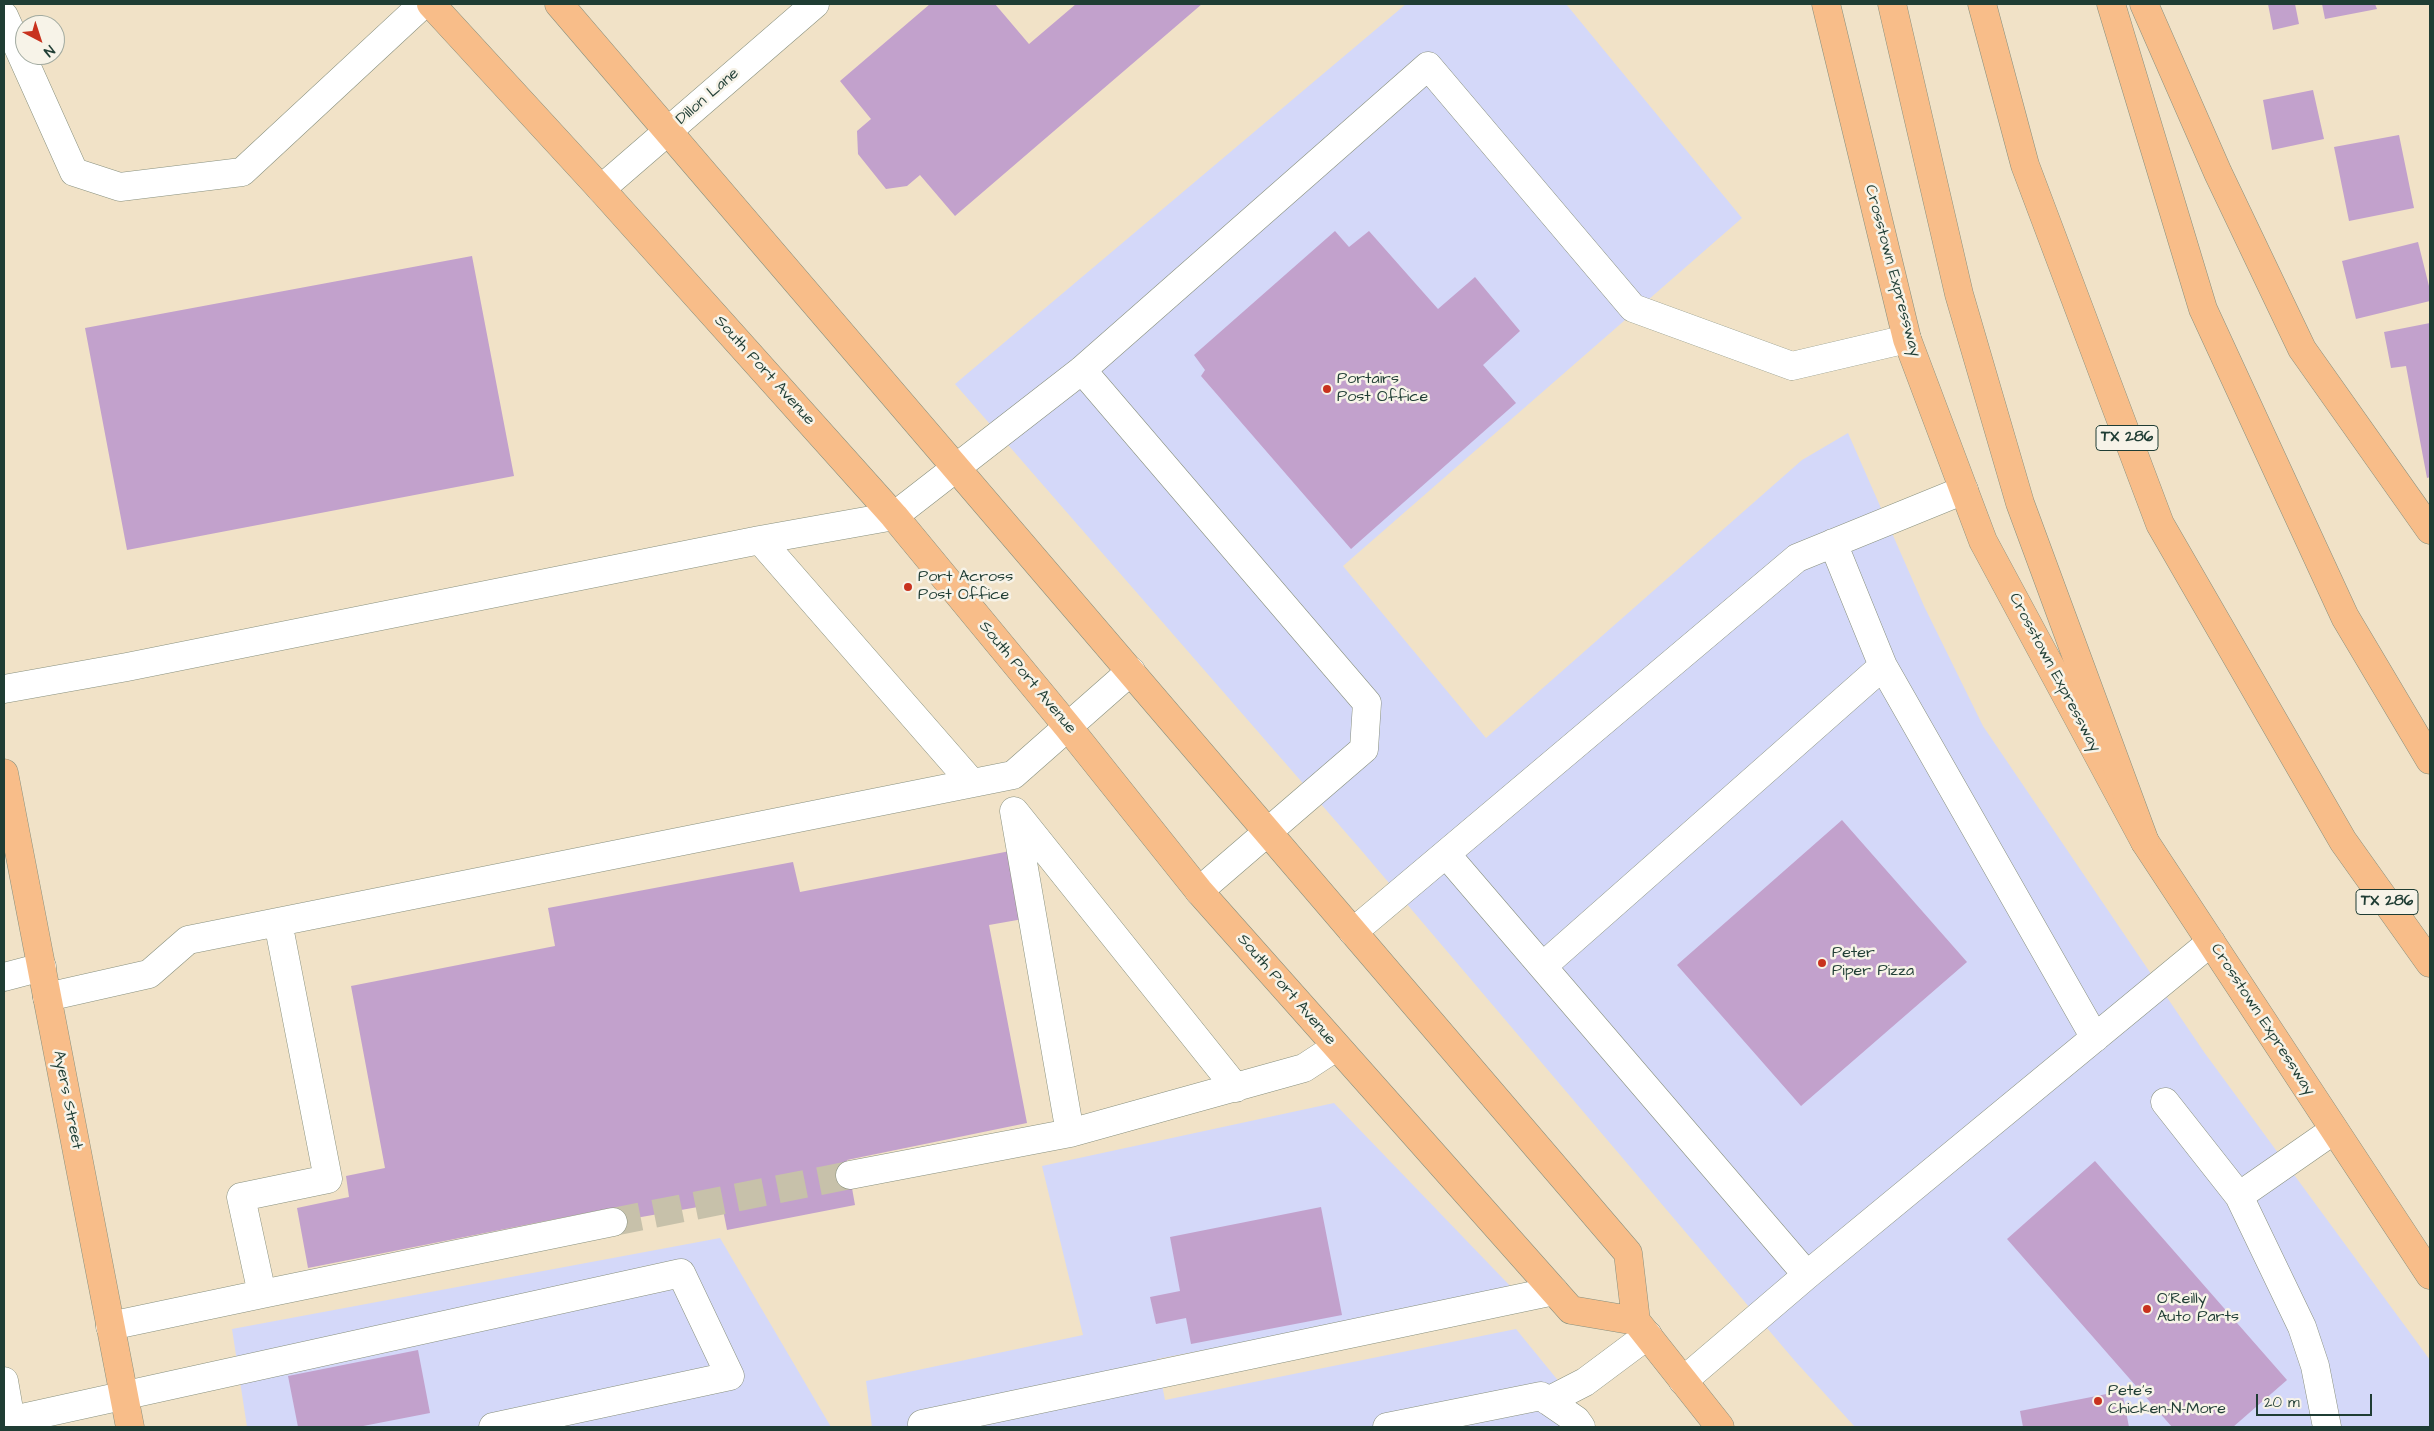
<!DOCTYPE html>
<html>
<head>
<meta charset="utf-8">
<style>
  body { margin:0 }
  #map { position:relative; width:2434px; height:1431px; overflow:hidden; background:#f1e2c7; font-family:"Architects Daughter",sans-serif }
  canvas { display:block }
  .frame { position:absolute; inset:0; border:5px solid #1f3d34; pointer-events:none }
  .north { position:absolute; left:15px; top:15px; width:50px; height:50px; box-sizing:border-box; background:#f7f3e8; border:1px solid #a1aaa0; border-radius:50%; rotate:140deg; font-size:14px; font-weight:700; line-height:20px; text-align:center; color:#1f3d34 }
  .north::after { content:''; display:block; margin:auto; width:18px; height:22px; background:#c8321e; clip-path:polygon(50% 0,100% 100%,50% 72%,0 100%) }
  .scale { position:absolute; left:2256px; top:1394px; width:116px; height:22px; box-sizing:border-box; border:2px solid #1f3d34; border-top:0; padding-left:6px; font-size:15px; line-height:18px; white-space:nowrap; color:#1f3d34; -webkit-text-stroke:4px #f7f3e8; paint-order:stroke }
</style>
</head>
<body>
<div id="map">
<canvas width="2434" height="1431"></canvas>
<div class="frame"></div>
<div class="north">N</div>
<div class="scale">20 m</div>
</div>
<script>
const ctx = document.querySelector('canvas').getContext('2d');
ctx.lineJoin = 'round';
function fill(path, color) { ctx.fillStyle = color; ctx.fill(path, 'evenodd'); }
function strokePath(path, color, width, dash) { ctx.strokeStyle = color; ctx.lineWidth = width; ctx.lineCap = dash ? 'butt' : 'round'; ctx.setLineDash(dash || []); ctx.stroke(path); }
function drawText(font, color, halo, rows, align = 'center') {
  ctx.font = font + ' "Architects Daughter",sans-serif'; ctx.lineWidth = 5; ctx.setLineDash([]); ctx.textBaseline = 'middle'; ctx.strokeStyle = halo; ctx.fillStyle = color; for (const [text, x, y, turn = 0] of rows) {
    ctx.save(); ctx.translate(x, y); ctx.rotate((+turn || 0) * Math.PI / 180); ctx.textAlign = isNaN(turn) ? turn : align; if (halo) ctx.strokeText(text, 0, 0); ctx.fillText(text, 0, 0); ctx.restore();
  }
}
fill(new Path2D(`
  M1406,4H1566L1742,218L1343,566L1486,738L1802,460L1848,433L1924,606L1983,726L2204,1052L2430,1360L2429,1427H1855L1795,1361L1361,850L955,384Z
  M1334,1103L1515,1291L1157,1359L1165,1400L1516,1329L1596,1427H872L866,1381L1083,1335L1042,1166Z
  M720,1238L831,1427H247L232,1329Z`), '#d4d8f9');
fill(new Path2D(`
  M930,4H995L1029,44L1076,4H1202L955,216L920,175L907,186L886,189L858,154L857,131L871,119L840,81Z
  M2268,4H2295L2299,24L2273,30Z
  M2322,4H2375L2377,9L2325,19Z
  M2313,90L2324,139L2272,150L2263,100Z
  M2399,135L2414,208L2349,221L2334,147Z
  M1335,231L1349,247L1369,231L1438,309L1475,277L1520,331L1483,365L1516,403L1351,549L1201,376L1205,370L1194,355Z
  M2418,242L2430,290V301L2356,319L2342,261Z
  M472,256L514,476L127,550L85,328Z
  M2430,323V477L2427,478L2406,366L2391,368L2384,332Z
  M1842,820L1967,962L1801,1106L1677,965Z
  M1010,851L1023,919L989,925L1027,1123L847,1160L855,1205L727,1230L723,1210L700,1214L698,1207L613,1222L611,1208L308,1268L297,1208L349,1197L346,1176L385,1168L351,986L555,946L548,908L793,862L800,892Z
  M2095,1161L2287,1380L2233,1427H2172L2007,1239Z
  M1321,1207L1342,1315L1191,1344L1186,1318L1156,1324L1150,1297L1180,1291L1170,1237Z
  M418,1350L430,1413L358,1427H298L288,1376Z
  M2122,1391L2129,1427H2023L2020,1411Z`), '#c2a1cc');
strokePath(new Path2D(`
  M613,1222L850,1175`), '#c7c1aa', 28, [28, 14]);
const minor = new Path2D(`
  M4,16L74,172L120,187L242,172L423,4
  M601,189L815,4
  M1082,370L1367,703L1364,749L1199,891
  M760,540L894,516L1082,370L1428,66L1633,308L1792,366L1907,339
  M1833,543L1883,666L2095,1038
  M4,689L127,667L760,540L972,783
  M1014,811L1070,1133L1304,1068L1336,1047
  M1015,812L1236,1088
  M1446,854L1807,1275
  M1353,932L1797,558L1964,490
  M1543,966L1883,666
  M4,977L42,967
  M47,997L149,974L188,940L1013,775L1131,671
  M2165,1102L2239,1196
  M850,1175L1070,1133
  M262,1294L613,1222
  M110,1326L262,1294L241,1197L328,1179L278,922
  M4,1381L12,1427
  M1683,1381L1807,1275L2211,942
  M1548,1401L1585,1382L1648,1335
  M4,1422L681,1273L730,1376L493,1427
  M923,1427L922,1424L1554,1291
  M1387,1427L1541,1396L1576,1420L1581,1427
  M2327,1427L2315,1366L2302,1327L2239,1196L2334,1130`);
const major = new Path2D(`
  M431,4L601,189L894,516L1068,727L1199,891L1571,1310L1636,1321
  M559,4L1628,1253L1636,1321L1720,1427
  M1826,4L1907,339L1983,541L2145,842L2430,1275
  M4,773L130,1427`);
const highway = new Path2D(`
  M1892,4L1959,294L2020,503L2145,842
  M1982,4L2025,165L2160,524L2343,841L2430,963
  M2111,4L2203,309L2345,617L2430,760
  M2144,4L2218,173L2302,349L2430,530`);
strokePath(minor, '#88907e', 29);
strokePath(major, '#88907e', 29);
strokePath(highway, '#88907e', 29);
strokePath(minor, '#fff', 28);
strokePath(major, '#f8bd89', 28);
strokePath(highway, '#f8bd89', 28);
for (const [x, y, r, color] of [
  [1327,389,5,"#c8321e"],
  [908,587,5,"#c8321e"],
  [1822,963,5,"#c8321e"],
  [2147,1309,5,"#c8321e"],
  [2098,1401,5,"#c8321e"]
]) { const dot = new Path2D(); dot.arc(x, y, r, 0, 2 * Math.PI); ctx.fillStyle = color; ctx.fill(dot); strokePath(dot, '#f7f3e8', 2); }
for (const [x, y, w] of [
  [2127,438,62],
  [2387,902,62]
]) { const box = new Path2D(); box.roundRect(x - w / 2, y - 12.5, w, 25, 4); ctx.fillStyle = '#f7f3e8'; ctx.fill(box); strokePath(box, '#1f3d34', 1); }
drawText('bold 15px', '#1f3d34', null, [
  ["TX 286",2127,438],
  ["TX 286",2387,902]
]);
drawText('16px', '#1f3d34', '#f7f3e8', [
  ["Dillon Lane",708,97,-41],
  ["Crosstown Expressway",1892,271,75],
  ["South Port Avenue",764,371,48],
  ["Crosstown Expressway",2054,673,62],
  ["South Port Avenue",1027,678,50],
  ["South Port Avenue",1286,990,49],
  ["Crosstown Expressway",2262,1020,57],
  ["Ayers Street",67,1100,79]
]);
drawText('16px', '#1f3d34', '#f7f3e8', [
  ["Portairs",1337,380],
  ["Post Office",1337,398],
  ["Port Across",918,578],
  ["Post Office",918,596],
  ["Peter",1832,954],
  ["Piper Pizza",1832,972],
  ["O'Reilly",2157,1300],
  ["Auto Parts",2157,1318],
  ["Pete's",2108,1392],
  ["Chicken-N-More",2108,1410]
], 'left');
</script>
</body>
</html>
